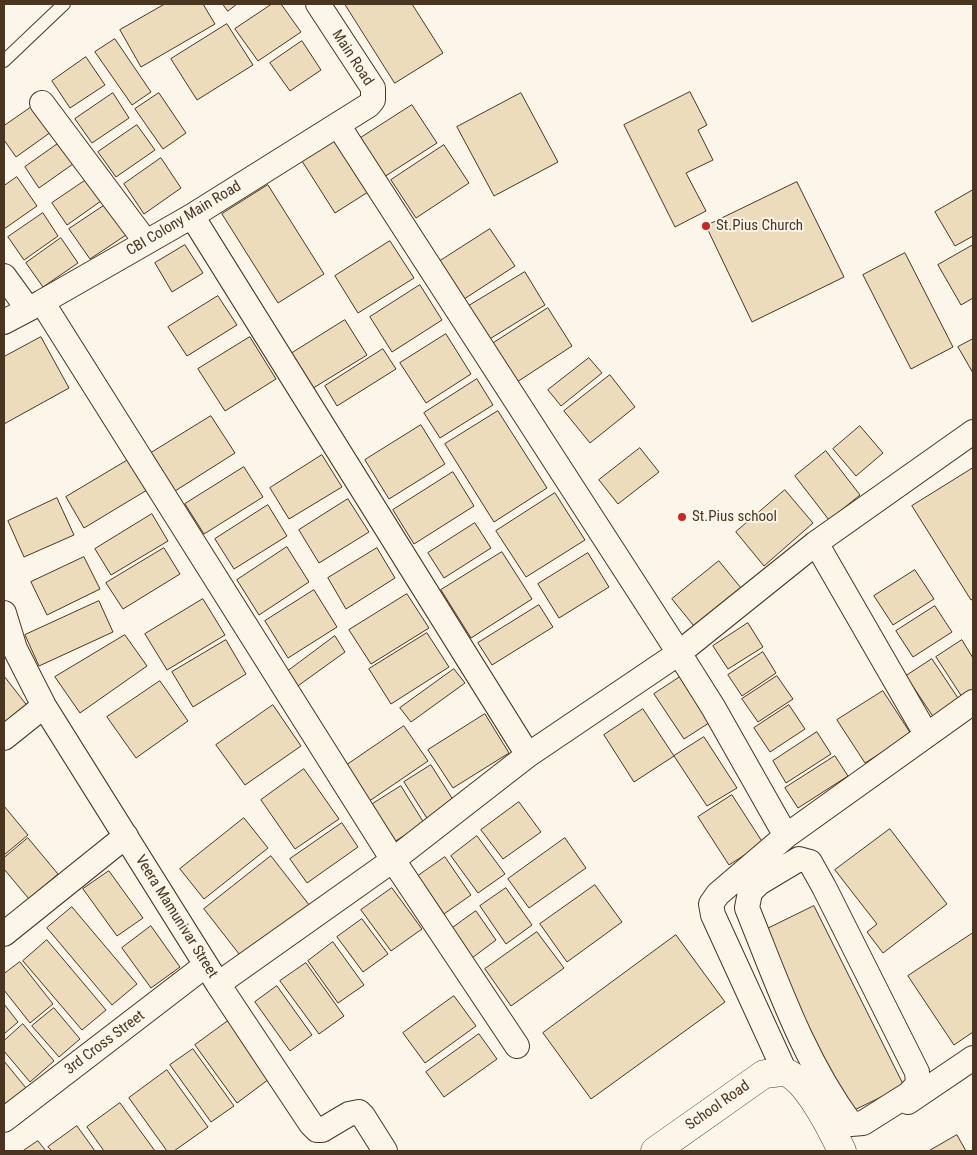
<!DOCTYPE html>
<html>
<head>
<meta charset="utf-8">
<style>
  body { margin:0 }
  #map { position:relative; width:977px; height:1155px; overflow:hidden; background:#fbf6e9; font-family:"Roboto Condensed",sans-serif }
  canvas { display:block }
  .frame { position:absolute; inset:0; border:5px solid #4a3520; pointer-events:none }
</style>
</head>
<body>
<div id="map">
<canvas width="977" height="1155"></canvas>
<div class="frame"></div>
</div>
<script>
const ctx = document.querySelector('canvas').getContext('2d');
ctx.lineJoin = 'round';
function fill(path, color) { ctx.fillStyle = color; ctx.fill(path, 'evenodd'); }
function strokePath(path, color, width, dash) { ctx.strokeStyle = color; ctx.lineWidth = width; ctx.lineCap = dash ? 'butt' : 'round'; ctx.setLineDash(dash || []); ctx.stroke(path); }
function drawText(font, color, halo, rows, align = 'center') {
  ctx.font = font + ' "Roboto Condensed",sans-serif'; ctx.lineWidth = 4; ctx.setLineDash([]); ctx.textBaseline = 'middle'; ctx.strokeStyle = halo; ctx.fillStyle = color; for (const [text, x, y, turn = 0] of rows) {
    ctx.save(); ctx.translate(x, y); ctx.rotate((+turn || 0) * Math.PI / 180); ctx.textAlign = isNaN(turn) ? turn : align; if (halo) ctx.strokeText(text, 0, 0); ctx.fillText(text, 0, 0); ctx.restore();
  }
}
const building = new Path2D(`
  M165,4H203L215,24L141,67L120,30Z
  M223,4H237L228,11Z
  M272,4H281L301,32L258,61L235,29Z
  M345,4H412L443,53L395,83Z
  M227,24L253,65L197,100L171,59Z
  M115,39L151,92L132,105L95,52Z
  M302,41L321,70L290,91L270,63Z
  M86,57L105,85L70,108L52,81Z
  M690,92L707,125L698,130L713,160L686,173L706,211L675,227L624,125Z
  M113,93L129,118L92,143L75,119Z
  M159,93L186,133L163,149L135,109Z
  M521,93L558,162L494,196L457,127Z
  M412,105L437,143L384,177L359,139Z
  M33,106L51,132L16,157L4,140V126Z
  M137,125L155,150L116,177L98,152Z
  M335,140L368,192L335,213L302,161Z
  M59,143L73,164L39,188L25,167Z
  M444,145L469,183L416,218L391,180Z
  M161,158L181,188L144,214L124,184Z
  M17,177L37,206L4,229V186Z
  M86,180L101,201L67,225L52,203Z
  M797,182L844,277L752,322L706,226Z
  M268,185L324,274L278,303L222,214Z
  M973,190V236L955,246L935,212Z
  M105,205L126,235L90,259L69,229Z
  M43,213L58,236L24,260L8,237Z
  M490,229L515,266L461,301L437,263Z
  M61,238L78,263L43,287L26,263Z
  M390,241L414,278L358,313L335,276Z
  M185,245L203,273L172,292L155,263Z
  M973,245V298L961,305L938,265Z
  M905,253L953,347L911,369L863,275Z
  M525,272L545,305L488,340L467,307Z
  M420,285L442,320L392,352L370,317Z
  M218,296L237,325L187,356L168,327Z
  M548,308L572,346L517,382L492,344Z
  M345,320L367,355L310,390L289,355Z
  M446,334L471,374L426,403L400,363Z
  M41,337L69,388L4,424V357Z
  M250,337L276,379L225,411L198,369Z
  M973,339V373L958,347Z
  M383,349L396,369L337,406L325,386Z
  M589,358L602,373L561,406L548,390Z
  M610,375L635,407L590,443L564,411Z
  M477,379L493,405L440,438L424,413Z
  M498,411L547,488L494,522L445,444Z
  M211,416L235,453L175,491L151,453Z
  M421,425L445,464L389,499L365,460Z
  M860,426L883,453L856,476L833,449Z
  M640,448L659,472L618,504L599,480Z
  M826,451L860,495L829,520L795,476Z
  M322,455L342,487L289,519L270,488Z
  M128,460L147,490L84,528L66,497Z
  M244,467L263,497L204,534L185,504Z
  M973,468V599L971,600L912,506Z
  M453,472L474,506L414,544L393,510Z
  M785,490L813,523L764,566L736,532Z
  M555,493L585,540L526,577L496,531Z
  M57,498L74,535L24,557L8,521Z
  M348,499L369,532L319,563L299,530Z
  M268,505L287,536L234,569L215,539Z
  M152,514L168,541L111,575L95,549Z
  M475,523L491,548L444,578L428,553Z
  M287,547L309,582L259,615L237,580Z
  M164,548L180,574L123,609L106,583Z
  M377,548L395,578L346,609L328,578Z
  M502,552L532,599L471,638L441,590Z
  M588,553L609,587L559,618L538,584Z
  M84,557L100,589L47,615L31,582Z
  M719,561L745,593L698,631L672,599Z
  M915,570L934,599L893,625L874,596Z
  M314,590L337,627L288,658L265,621Z
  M407,594L429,628L371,664L349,630Z
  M203,599L225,635L167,670L145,634Z
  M99,601L113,632L39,666L25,635Z
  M539,605L553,627L492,665L478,643Z
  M935,606L952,632L913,657L896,631Z
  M748,623L763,647L728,669L713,646Z
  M427,633L449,667L391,704L369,669Z
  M125,635L147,666L80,713L55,677Z
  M335,636L345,652L295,688L284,674Z
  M226,640L246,674L193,707L172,672Z
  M962,640L973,658V694L964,700L936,657Z
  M763,652L776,673L742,696L728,675Z
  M932,659L960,701L934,718L906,676Z
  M454,669L465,683L411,722L400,708Z
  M683,675L712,721L684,739L654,694Z
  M4,676L29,708L4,728Z
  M777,676L793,699L758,722L742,699Z
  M160,681L188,721L136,758L107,717Z
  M883,691L911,734L865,763L837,720Z
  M273,705L301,746L245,785L216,745Z
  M789,705L805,729L770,752L754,728Z
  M643,709L674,756L634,782L604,735Z
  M485,714L509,753L453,788L428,750Z
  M404,726L428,761L365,804L341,769Z
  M817,732L831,754L786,783L773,761Z
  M704,737L737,788L707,806L674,756Z
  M835,756L848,776L798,808L785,788Z
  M431,765L457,806L430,823L404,782Z
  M304,769L339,819L295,849L261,800Z
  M401,786L424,823L394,842L371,805Z
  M732,795L763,843L729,865L698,817Z
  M519,802L541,832L503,859L481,830Z
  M4,806L28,835L4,855Z
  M244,818L268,848L204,899L180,869Z
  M342,823L358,847L307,883L290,859Z
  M890,829L947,904L883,953L867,932L877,924L835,870Z
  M477,836L505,874L478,893L451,856Z
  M28,838L58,874L29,899L4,869V858Z
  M565,838L586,868L529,908L508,879Z
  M271,856L310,906L243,959L204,909Z
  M445,857L471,895L444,914L418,876Z
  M109,871L143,918L117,936L83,889Z
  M595,885L622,922L567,962L540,924Z
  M392,888L422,929L391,951L361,910Z
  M506,888L532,925L506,944L480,906Z
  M814,906L904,1086L846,1114L761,932Z
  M72,907L137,984L112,1005L47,928Z
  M476,911L496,940L472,958L451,929Z
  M362,919L388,954L363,972L337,937Z
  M151,926L180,967L151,988L122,948Z
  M537,932L564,968L511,1006L485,969Z
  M973,933V1032L954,1045L908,976Z
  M676,935L725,1002L591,1099L543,1033Z
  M47,940L106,1010L82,1030L23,961Z
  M333,942L364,985L338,1003L308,961Z
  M20,962L53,1004L30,1023L4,990V974Z
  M306,963L344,1016L319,1034L280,981Z
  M277,986L312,1035L290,1051L255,1002Z
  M454,996L476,1026L425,1063L403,1033Z
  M4,1004L18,1022L4,1034Z
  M54,1008L80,1039L59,1057L32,1026Z
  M228,1021L269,1079L237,1103L195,1045Z
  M23,1024L54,1061L30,1082L4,1051V1041Z
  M479,1034L497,1059L444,1097L426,1072Z
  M193,1049L234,1106L211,1122L170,1065Z
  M4,1061L26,1088L4,1106Z
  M167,1070L208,1127L174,1151H167L129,1098Z
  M120,1103L155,1151H104L87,1127Z
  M77,1126L95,1151H52L48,1147Z
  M957,1135L966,1151H929Z
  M38,1141L46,1151H23Z`);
fill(building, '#ecdcbc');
strokePath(building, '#4a3520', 1);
const lane = new Path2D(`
  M4,61L64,4`);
const street = new Path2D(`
  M42,103L146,242
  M338,125L679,653L713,707L786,836
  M192,216L528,755
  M4,276L28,309
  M42,302L393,860L517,1046
  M4,322L42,302L192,216L369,105L373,100V88L318,4
  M816,543L926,734
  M4,613L15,649L44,706L218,984L311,1124L317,1130H322L349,1114L359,1112L363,1116L385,1151
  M4,738L44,706
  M799,859L810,862L824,887L917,1072L918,1084L909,1094L863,1123L851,1124C803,1059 777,982 747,908L750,892L759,883Z
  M4,934L126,836
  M218,984L393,860L528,755L679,653L816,543L973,432
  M785,1072L713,915L711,904L718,894L786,836L973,702
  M908,1102L973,1058
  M4,1120L206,965`);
const secondary = new Path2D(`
  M655,1151L764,1074C771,1074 781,1071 787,1073C808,1082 832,1130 842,1151`);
strokePath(lane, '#4a3520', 14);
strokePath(street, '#4a3520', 26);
strokePath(secondary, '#4a3520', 29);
strokePath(lane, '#fbf6e9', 12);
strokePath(street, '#fbf6e9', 24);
strokePath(secondary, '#fbf6e9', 28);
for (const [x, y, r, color] of [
  [706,226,5,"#c62828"],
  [682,517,5,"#c62828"]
]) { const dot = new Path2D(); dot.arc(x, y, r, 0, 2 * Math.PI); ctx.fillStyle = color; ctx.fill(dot); strokePath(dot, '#fbf6e9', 2); }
drawText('15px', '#4a3520', '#fbf6e9', [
  ["Main Road",352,58,57],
  ["CBI Colony Main Road",184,219,-31],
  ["Veera Mamunivar Street",176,917,58],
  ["3rd Cross Street",105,1043,-37],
  ["School Road",718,1106,-35]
]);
drawText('15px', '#4a3520', '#fbf6e9', [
  ["St.Pius Church",716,226],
  ["St.Pius school",692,517]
], 'left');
</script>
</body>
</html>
